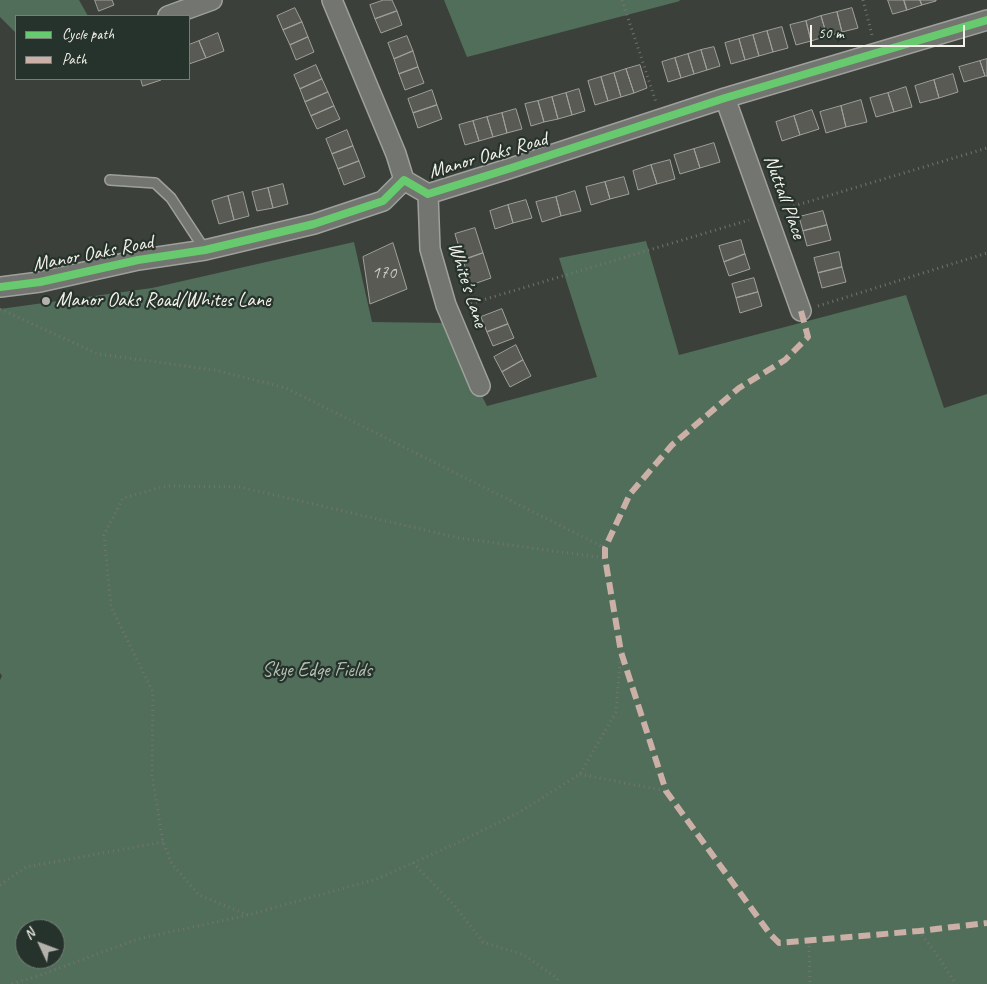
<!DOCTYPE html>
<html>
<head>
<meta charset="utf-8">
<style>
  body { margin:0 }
  #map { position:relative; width:987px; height:984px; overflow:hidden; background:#3b403a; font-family:Caveat,sans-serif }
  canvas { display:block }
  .legend { position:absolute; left:15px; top:15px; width:175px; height:65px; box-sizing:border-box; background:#26332d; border:1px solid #787f78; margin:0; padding:6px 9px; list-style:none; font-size:15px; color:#f4f1e8 }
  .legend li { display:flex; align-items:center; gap:10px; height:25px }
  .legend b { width:25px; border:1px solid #787f78 }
  .north { position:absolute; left:15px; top:919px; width:50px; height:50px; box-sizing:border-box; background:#26332d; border:1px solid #787f78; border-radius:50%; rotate:313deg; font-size:14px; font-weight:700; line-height:20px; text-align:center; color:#f4f1e8 }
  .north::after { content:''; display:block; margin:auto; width:18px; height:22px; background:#b3b3ab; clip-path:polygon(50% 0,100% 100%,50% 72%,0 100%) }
  .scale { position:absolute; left:810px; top:25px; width:155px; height:22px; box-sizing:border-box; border:2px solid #f4f1e8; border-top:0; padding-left:6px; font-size:15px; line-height:18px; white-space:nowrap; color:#f4f1e8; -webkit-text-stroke:4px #26332d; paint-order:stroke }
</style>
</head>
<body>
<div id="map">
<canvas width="987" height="984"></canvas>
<ul class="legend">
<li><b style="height:6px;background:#67ca6e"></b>Cycle path</li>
<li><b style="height:6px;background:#cab0a6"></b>Path</li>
</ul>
<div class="north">N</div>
<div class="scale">50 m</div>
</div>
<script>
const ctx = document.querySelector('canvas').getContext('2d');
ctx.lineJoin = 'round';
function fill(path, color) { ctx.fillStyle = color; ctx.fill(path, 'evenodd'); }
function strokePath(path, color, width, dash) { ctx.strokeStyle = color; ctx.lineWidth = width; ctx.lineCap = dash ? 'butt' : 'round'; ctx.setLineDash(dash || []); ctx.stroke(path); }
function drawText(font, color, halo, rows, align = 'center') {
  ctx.font = font + ' Caveat,sans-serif'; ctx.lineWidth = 4.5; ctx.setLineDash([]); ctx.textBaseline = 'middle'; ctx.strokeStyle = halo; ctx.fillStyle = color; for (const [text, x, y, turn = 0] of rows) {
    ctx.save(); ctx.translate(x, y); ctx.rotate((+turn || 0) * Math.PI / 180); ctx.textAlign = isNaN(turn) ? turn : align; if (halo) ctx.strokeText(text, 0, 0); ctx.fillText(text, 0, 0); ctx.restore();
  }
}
fill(new Path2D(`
  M0,0H79L88,16H16V33L0,17Z
  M444,0H679L680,1L467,57Z
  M646,241L679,355L906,295L944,408L987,394V984H0V680L2,676L0,673V309L152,288L354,242L372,322L445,323L487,406L597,377L559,258ZM25,929H55V959H25Z`), '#516e5a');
const building = new Path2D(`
  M95,0H112L114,5L99,11Z
  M384,0H392L397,11L375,19L370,5Z
  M888,0H904L907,10L893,14Z
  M904,0H920L922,5L907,10Z
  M920,0H936V1L922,5Z
  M295,8L302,22L283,30L277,16Z
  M852,8L858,28L842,32L837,12Z
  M397,11L402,25L381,33L375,19Z
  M837,12L842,32L827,36L821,16Z
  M821,16L827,36L811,41L806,21Z
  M806,21L811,41L796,45L790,25Z
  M302,22L308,37L290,45L283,30Z
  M782,27L788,48L773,52L767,31Z
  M767,31L773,52L759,56L753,35Z
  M218,33L224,51L206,58L199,41Z
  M753,35L759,56L745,60L739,39Z
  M407,36L413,51L394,59L388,43Z
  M308,37L314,52L296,60L290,45Z
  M739,39L745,60L731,64L725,43Z
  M199,41L206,58L189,64V45Z
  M714,47L720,66L707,70L701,50Z
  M701,50L707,70L694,74L688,54Z
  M413,51L418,67L399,74L394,59Z
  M688,54L694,74L681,78L675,58Z
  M675,58L681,78L668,82L662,62Z
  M987,59V76H985L980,61Z
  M980,61L985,76L964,82L959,67Z
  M316,65L322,79L300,89L294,75Z
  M640,65L647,88L634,93L626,69Z
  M418,67L424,83L405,90L399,74Z
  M626,69L634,93L621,97L614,73Z
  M614,73L621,97L608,101L601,77Z
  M953,74L958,92L939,98L934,80Z
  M601,77L608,101L595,105L588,81Z
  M141,79H160L161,80L143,86Z
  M322,79L328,92L305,102L300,89Z
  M934,80L939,98L920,103L915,86Z
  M906,87L912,107L894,112L888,93Z
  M579,89L585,111L572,115L566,93Z
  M432,90L437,105L413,113L408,99Z
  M328,92L334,106L311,116L305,102Z
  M566,93L572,115L558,119L552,97Z
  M888,93L894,112L876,117L870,98Z
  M552,97L558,119L544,122L538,101Z
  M861,100L867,122L846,127L841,106Z
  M538,101L544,122L531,126L525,104Z
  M437,105L442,119L418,128L413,113Z
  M334,106L340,119L317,129L311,116Z
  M841,106L846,127L826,133L820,112Z
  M516,109L522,129L507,133L502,113Z
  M812,110L819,129L800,135L794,116Z
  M502,113L507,133L493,137L487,117Z
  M794,116L800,135L782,141L776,122Z
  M487,117L493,137L479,141L473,121Z
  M473,121L479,141L465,145L459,125Z
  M347,130L353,146L332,154L326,139Z
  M714,143L720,162L700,168L694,149Z
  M353,146L359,161L338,169L332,154Z
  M694,149L700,168L680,174L674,155Z
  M670,160L675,179L657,184L651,165Z
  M359,161L365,177L344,185L338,169Z
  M651,165L657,184L638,190L633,171Z
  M624,177L629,194L610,199L605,182Z
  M605,182L610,199L591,205L586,187Z
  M283,184L288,204L273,208L268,188Z
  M268,188L273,208L257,211L252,192Z
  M575,191L581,211L561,216L556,197Z
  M243,192L249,216L234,220L228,196Z
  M228,196L234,220L219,224L212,201Z
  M556,197L561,216L542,222L536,202Z
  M526,200L532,218L513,223L508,205Z
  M508,205L513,223L495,229L490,211Z
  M823,211L827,225L803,231L799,217Z
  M827,225L831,240L807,246L803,231Z
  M475,228L483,253L463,260L455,234Z
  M741,240L745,254L724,262L719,246Z
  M393,243L407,289L370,304L363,257Z
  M839,252L842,267L818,273L814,258Z
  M483,253L491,278L471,285L463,260Z
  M745,254L750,269L729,276L724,262Z
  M842,267L846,282L822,288L818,273Z
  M754,278L758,292L736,298L732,284Z
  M758,292L762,306L740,313L736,298Z
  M502,309L508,324L487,332L481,317Z
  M508,324L514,338L493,346L487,332Z
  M516,345L523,360L502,372L494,357Z
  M523,360L531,376L510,387L502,372Z`);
fill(building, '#585a53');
strokePath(building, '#9fa09c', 1);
const service = new Path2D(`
  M110,180L155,183L171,198L205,250`);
const minor = new Path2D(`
  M332,0L396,154L404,180
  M168,16L212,0
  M725,98L801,311
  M428,194L430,249L446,305L480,386
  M0,287L40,282L138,260L205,250L314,224L383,201L404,180L428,194L508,169L725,98L987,20`);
strokePath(service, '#9fa09c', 12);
strokePath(minor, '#9fa09c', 22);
strokePath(new Path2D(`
  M622,0L656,102
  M863,0L872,35
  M784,209L987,148
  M466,305L749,220
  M818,306L987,253
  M0,309L98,354L215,370L286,388L605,548
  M580,774L666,791
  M413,863L454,905L483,942L524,955L557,978L558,984
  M0,885L26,867L163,842
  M248,915L199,895L172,864L163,842L152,775L153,692L111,607L104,535L123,498L166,486L240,487L459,538L605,558
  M919,931L937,955L956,984
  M809,941L810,984
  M12,984L35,977L138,939L248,915L377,879L457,843L520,812L580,774L616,712L621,652`), '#717470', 3, [1, 4]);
strokePath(service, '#737570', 9);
strokePath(minor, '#737570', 19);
strokePath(new Path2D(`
  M801,311L808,337L785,360L739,388L672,445L630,494L605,548V558L621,652L666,791L770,934L779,943L919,931L987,923`), '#cab0a6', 6, [12, 6]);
strokePath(new Path2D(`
  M0,287L40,282L138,260L205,250L314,224L383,201L404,180L428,194L508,169L725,98L987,20`), '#67ca6e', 8);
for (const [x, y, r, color] of [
  [46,301,5,"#b3b3ab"]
]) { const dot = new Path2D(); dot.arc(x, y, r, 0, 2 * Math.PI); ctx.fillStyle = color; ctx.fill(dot); strokePath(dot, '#26332d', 2); }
drawText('18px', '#cdcbc3', null, [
  ["170",384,273]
]);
drawText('20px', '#f4f1e8', '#26332d', [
  ["Manor Oaks Road",488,156,-16],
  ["Nuttall Place",784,197,70],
  ["Manor Oaks Road",93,254,-11],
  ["White's Lane",467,285,72]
]);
drawText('20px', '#f4f1e8', '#26332d', [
  ["Manor Oaks Road/Whites Lane",56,301]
], 'left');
drawText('20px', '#b4bfb1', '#26332d', [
  ["Skye Edge Fields",317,671]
]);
</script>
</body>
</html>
